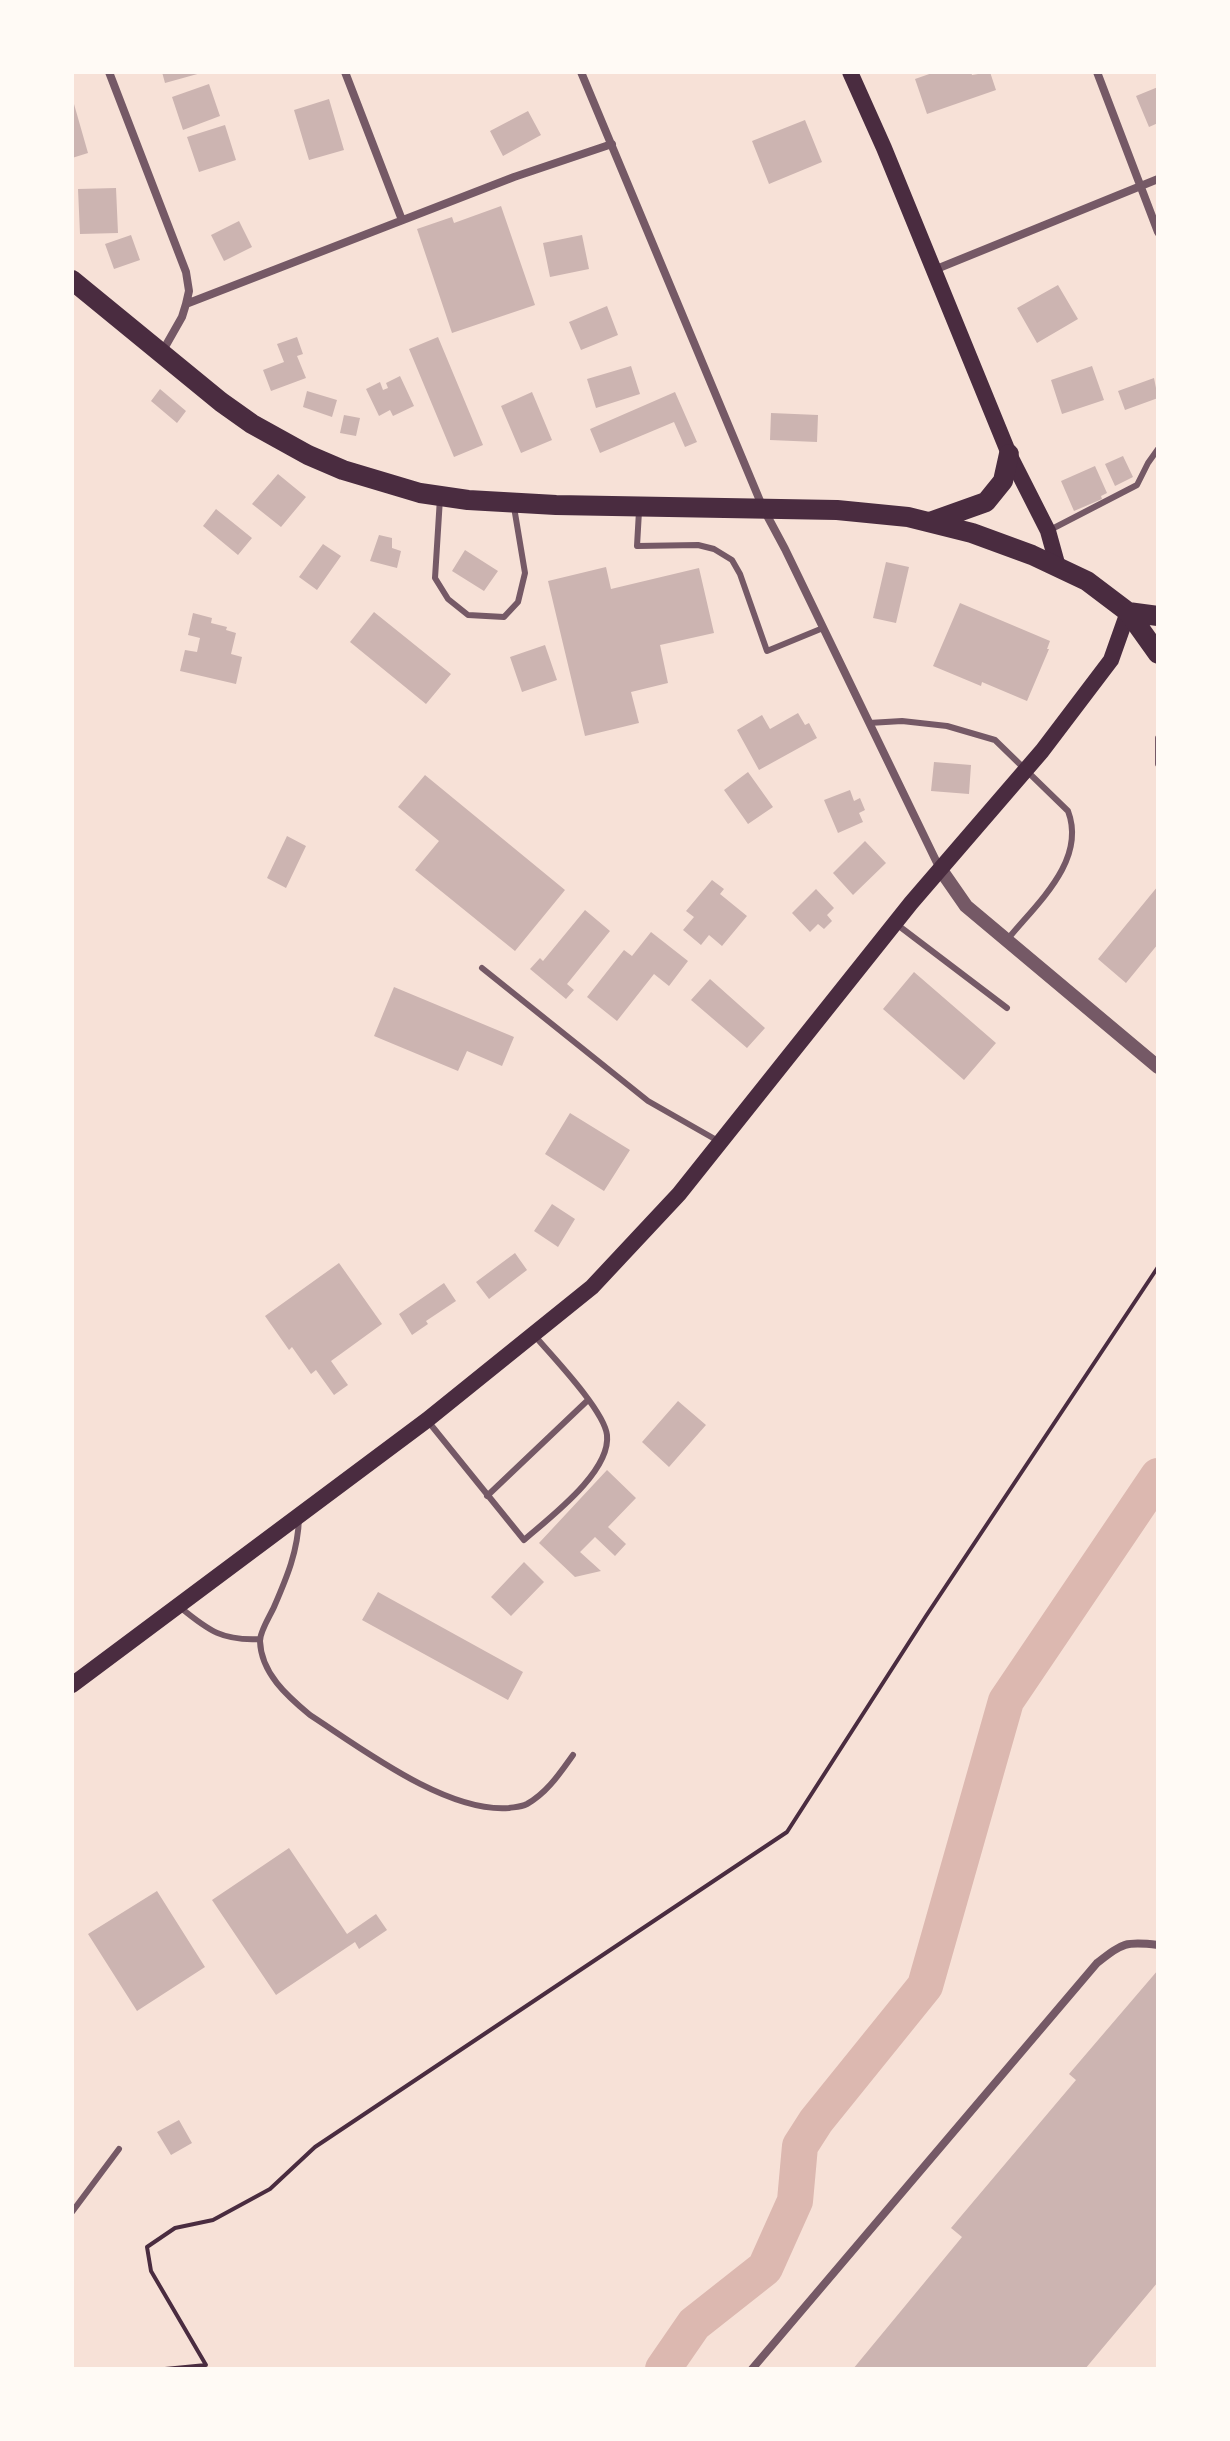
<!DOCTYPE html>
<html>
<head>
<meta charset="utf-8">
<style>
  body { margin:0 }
  #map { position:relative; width:1230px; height:2441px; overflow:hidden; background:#f7e1d7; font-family:"Noto Serif",serif }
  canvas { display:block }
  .frame { position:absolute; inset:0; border:74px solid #fffaf5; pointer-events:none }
</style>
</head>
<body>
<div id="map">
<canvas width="1230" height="2441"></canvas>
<div class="frame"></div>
</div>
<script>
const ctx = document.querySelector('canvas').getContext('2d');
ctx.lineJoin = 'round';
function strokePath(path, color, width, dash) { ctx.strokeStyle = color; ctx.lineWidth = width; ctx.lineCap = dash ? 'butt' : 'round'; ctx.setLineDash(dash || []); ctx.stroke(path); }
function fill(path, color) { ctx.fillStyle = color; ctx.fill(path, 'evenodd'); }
strokePath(new Path2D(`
  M663,2369L694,2324L765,2268L795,2201L800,2146L816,2121L925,1986L1006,1701L1158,1476`), '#dcb8b0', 36);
fill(new Path2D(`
  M162,72H200L201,73L165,83Z
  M935,72H971L972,75L990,72L996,90L927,114L915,79Z
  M209,84L220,116L183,130L172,97Z
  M1158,87V123L1149,127L1136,96Z
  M72,97L88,153L72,158Z
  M329,99L344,150L309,160L294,110Z
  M528,111L541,135L503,156L490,131Z
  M805,120L822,162L769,184L752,141Z
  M225,125L236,160L199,172L187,137Z
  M116,188L118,233L80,234L78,189Z
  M501,206L535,305L452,333L417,229L452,217L454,223Z
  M239,221L252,247L224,261L211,235Z
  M131,235L140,260L114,269L105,244Z
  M582,235L589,269L550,277L543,243Z
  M1058,285L1078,319L1037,343L1017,308Z
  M607,306L618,335L581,350L569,322Z
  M297,337L303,354L297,356L306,378L271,391L263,370L284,362L277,344Z
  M438,337L483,445L454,457L409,349Z
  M631,366L640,394L596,408L587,379Z
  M1092,366L1104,400L1062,414L1051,380Z
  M400,376L414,406L393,416L390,410L379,416L366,389L380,382L383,390L388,388L386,383Z
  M1154,378L1158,398L1125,410L1118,391Z
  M160,389L186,411L177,423L151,401Z
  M307,391L337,400L332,417L303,407Z
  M532,392L552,440L521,453L501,406Z
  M675,392L697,442L685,447L674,422L600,453L590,429Z
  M771,413L818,415L817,442L770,440Z
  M344,415L360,418L356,436L340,433Z
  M1123,456L1133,477L1115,486L1105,464Z
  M1095,466L1107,493L1101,496L1102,499L1074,511L1061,481Z
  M278,474L306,497L281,527L252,504Z
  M216,509L252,538L238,555L203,526Z
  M379,535L392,538V548L401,551L397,568L370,561Z
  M323,544L341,556L317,590L299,577Z
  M465,550L498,571L484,591L452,571Z
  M886,562L909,567L896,623L873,618Z
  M606,567L611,589L699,568L714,633L660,645L668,683L631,692L639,723L585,736L548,581Z
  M960,603L1050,641L1047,649H1049L1027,701L982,682L981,686L933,666Z
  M374,612L451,674L426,704L350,642Z
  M193,613L212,618L211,623L227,627L226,630L236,633L231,654L242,657L236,684L180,671L185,650L197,652L200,638L188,635Z
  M545,645L557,680L522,692L510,657Z
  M798,713L805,725L809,723L817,738L759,770L737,730L762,715L770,729Z
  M934,762L971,765L969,794L931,791Z
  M748,772L773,807L748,824L724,790Z
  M425,775L565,890L515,951L415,870L439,841L398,807Z
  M850,790L854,801L860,798L865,810L859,813L863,822L838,833L824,800Z
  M287,836L306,846L286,888L267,878Z
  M865,841L886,863L853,895L833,873Z
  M712,880L724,889L720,894L747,916L722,946L709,935L701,945L683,930L694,917L686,911Z
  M1158,886V944L1126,983L1098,959Z
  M816,889L834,908L827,915L832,921L824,929L818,924L810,932L792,913Z
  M585,910L610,931L567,984L574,990L566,999L530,969L540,958L543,961Z
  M651,932L688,961L669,986L654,974L617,1021L587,997L624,950L632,956Z
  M914,972L996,1043L964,1080L883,1009Z
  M710,979L765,1028L747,1048L691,1000Z
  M394,987L514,1037L502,1066L467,1051L458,1071L374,1036Z
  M570,1113L630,1150L604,1191L545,1154Z
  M552,1204L575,1219L558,1247L534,1231Z
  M515,1253L527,1270L489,1299L476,1282Z
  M339,1263L382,1324L331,1361L348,1385L334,1395L316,1370L311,1374L292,1347L289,1350L265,1316Z
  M444,1283L456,1301L426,1321L428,1324L412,1335L399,1314Z
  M678,1401L706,1425L669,1467L642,1442Z
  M607,1470L636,1498L608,1527L626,1544L615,1556L595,1537L580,1552L601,1571L575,1577L539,1543Z
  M524,1562L544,1582L511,1616L491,1597Z
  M378,1592L523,1672L508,1700L362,1620Z
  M289,1848L347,1934L376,1914L387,1930L359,1949L355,1942L276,1995L212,1900Z
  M157,1891L205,1967L137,2011L88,1934Z
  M1158,1970V2282L1085,2369H853L962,2237L951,2228L1076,2080L1069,2074Z
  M179,2120L192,2143L171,2155L157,2132Z`), '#ccb4b1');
strokePath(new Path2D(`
  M165,2369L206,2365L151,2271L147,2247L175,2228L213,2220L270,2189L315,2147L787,1832L926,1616L1158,1267`), '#4a2c40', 4);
strokePath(new Path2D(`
  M440,498L435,578L448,599L468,615L504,617L518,602L525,573L514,507
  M639,511L637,546L698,545L714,549L732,560L740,574L767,651L823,628
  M1048,531L1137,485L1148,463L1158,449
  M869,723L902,721L947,726L995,740L1068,811C1087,861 1036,904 1007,940
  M1158,738V764
  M895,923L1007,1008
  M482,968L648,1101L720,1142
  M427,1420L524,1540C549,1518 611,1472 607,1435C604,1410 552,1356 534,1335
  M487,1496L588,1400
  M299,1518C298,1551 287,1577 274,1607C270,1616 260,1631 260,1641C261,1673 287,1696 310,1715C361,1748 446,1813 509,1808C515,1807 521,1807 527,1804C547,1793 560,1773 573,1755
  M181,1608C209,1631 223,1641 260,1639
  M72,2212L119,2149`), '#755966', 6);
strokePath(new Path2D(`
  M109,72L186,272L189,291L186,304
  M345,72L402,220
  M581,72L763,508L785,549L940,869
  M1097,72L1158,232
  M934,270L1158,179
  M161,354L182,317L186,304L514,177L612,144
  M752,2369L1097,1963C1123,1943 1125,1941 1158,1945`), '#755966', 8);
strokePath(new Path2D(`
  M941,870L966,906L1158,1067`), '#755966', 14);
strokePath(new Path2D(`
  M850,72L884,148L1009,454L1048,531L1058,567
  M72,1685L427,1420L592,1287L679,1194L911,903L1042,751L1111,660L1128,612`), '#4a2c40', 16);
strokePath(new Path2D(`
  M72,280L221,402L252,424L308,455L343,470L420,493L468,500L556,505L837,510L908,517L972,533L1032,555L1087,581L1128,612L1158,654
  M930,522L986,502L1003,481L1009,454
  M1128,612L1158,616`), '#4a2c40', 20);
</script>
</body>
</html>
